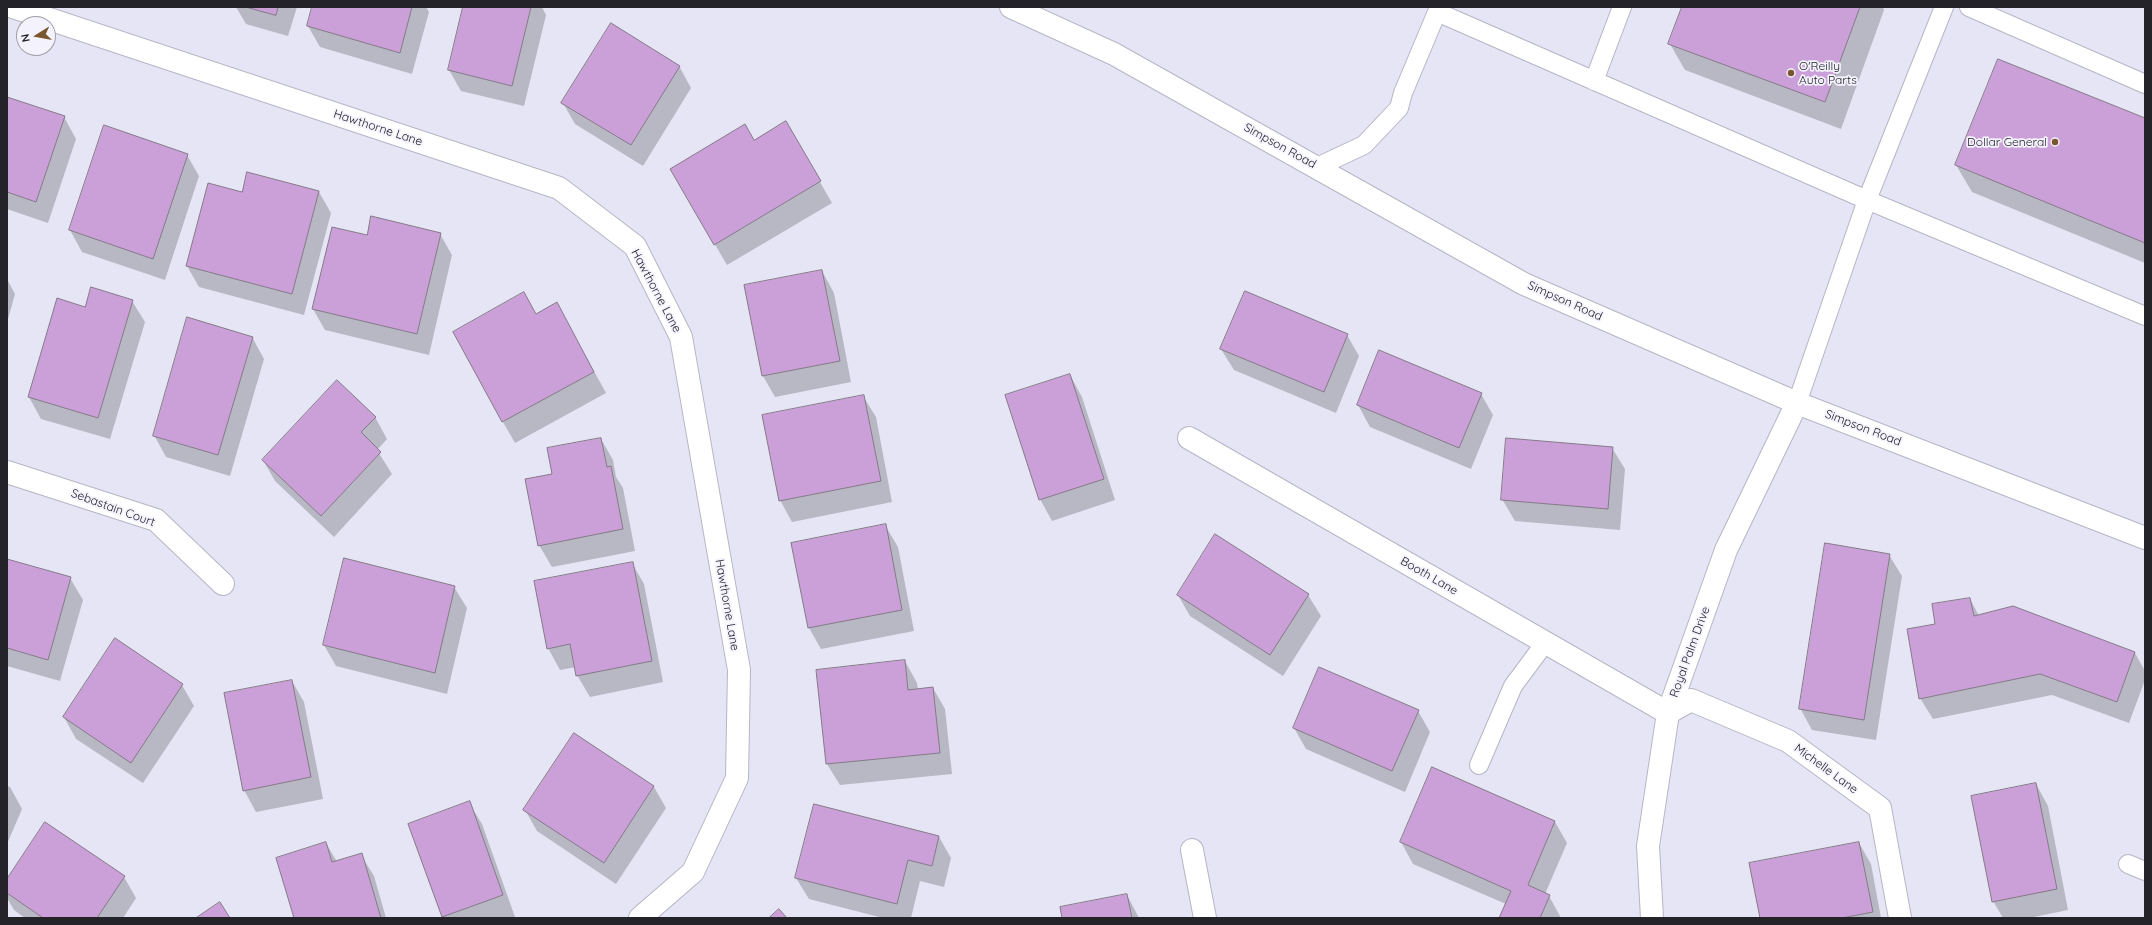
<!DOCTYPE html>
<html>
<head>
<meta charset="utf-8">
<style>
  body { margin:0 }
  #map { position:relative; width:2152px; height:925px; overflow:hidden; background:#e6e5f5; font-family:Quicksand,sans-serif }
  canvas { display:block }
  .frame { position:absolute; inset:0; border:8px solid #242329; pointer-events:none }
  .north { position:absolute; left:16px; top:16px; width:40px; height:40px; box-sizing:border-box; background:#f4f3fd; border:1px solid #a1a0a8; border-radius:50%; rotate:259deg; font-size:11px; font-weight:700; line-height:16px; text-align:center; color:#242329 }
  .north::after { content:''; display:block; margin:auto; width:14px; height:18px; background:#7a562f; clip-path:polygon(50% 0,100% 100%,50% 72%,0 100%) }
</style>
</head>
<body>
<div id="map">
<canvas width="2152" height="925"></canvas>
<div class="frame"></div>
<div class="north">N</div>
</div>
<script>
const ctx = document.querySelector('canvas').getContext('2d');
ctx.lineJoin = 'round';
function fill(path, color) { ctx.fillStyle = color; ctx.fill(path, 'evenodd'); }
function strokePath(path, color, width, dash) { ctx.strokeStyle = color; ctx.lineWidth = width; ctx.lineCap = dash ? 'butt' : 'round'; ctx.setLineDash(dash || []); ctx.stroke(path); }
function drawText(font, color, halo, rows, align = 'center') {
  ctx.font = font + ' Quicksand,sans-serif'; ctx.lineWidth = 3.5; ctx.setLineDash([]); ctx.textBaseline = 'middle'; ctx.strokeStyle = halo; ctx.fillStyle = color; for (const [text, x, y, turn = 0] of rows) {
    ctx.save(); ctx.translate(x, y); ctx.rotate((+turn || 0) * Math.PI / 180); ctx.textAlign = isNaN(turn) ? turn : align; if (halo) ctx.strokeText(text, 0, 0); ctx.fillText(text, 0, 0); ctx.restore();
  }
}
fill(new Path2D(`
  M236,7H297L288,36L246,24Z
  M313,7H426L429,12L412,74L320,47L308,26Z
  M464,7H542L546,15L524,106L461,91L449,70Z
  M1683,7H1883L1884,10L1841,129L1685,70L1670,44Z
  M679,66L691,88L643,166L575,124L563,103Z
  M7,98L64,117L76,139L48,223L7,209Z
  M2145,120V263L1972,192L1956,165Z
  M786,123L832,203L727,265L671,169L754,141Z
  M187,155L199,176L165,280L82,252L70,230Z
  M319,192L331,213L304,315L199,287L187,266L242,193Z
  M440,234L452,255L429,355L325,330L313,309L368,237Z
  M822,271L834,293L851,382L775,397L763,376L745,286Z
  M7,279L15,294L7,323Z
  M58,299L86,308L132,301L145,322L110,439L41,419L29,397Z
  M557,304L606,393L515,443L503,422Z
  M1347,335L1359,356L1336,413L1234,370L1221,349Z
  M252,337L264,359L230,476L166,457L154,435Z
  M1070,375L1082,397L1115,500L1052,521L1040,499Z
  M1481,394L1493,415L1471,469L1370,427L1358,405Z
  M863,396L876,417L892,502L792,522L780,500Z
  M375,417L387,439L377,450L392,474L334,537L275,481L263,460Z
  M601,439L613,460L616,477L623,488L635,551L552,567L539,545L553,475Z
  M1612,448L1625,469L1620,530L1515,521L1502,499Z
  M885,525L898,547L914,631L821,649L809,628Z
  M1889,555L1902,576L1876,740L1812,730L1800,708Z
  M7,560L70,578L83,600L60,681L7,666Z
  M632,563L644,584L663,682L590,697L577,675L576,667L560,670L548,648Z
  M454,587L467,608L447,694L336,666L324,645Z
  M1178,595H1308L1321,616L1283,676L1190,616Z
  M1970,599L1979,616L2013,607L2135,653L2145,671V680L2129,723L2052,695L1933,719L1920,698L1936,625Z
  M905,661L917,683L918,690L933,688L945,709L952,774L840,785L827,764L818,670Z
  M292,681L304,702L323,799L256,812L244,790Z
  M182,685L194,706L143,783L76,739L64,717Z
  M1418,711L1430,732L1405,792L1306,749L1294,728Z
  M574,734L654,787L666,808L616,884L537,831L525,810Z
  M1432,768L1555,822L1567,843L1545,894L1549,896L1561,918H1500L1506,904L1413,864L1401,842Z
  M2036,784L2048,806L2068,910L2029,918H2003L1993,901Z
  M7,786L10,787L22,809L7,844Z
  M469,803L482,824L515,917H443L410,824Z
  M939,837L951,858L944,887L920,881L911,918H883L809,899L796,878Z
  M326,843L337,862L361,855L374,876L386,918H295Z
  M1859,843L1871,864L1881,918H1761Z
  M124,877L136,898L123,918H25L14,910L7,898V881Z
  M1127,895L1139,918H1063Z`), '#0003');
const building = new Path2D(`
  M246,7H278L276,15Z
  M312,7H412L400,53L307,26Z
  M463,7H531L512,86L448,70Z
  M1682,7H1860L1825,102L1668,44Z
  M611,23L680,66L631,145L561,103Z
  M1998,59L2145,118V243L1955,165Z
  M7,97L65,116L36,202L7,192Z
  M786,121L821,181L714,245L670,169L745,124L754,140Z
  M104,125L188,154L153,259L69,230Z
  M247,172L319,191L292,294L186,266L208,183L242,192Z
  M371,216L441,233L417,334L312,309L332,227L367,235Z
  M822,270L840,361L762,376L744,285Z
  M91,287L133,300L98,418L28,397L57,298L85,307Z
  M1245,291L1348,334L1324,392L1220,349Z
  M524,292L536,314L557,302L594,372L502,422L453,332Z
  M187,317L253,337L218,455L153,436Z
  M1379,350L1482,393L1459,448L1357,405Z
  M1070,374L1104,479L1039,500L1005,395Z
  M337,380L376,417L361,432L381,452L321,516L262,460Z
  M864,395L881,481L779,501L762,415Z
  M601,438L607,467L611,466L623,529L538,546L525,479L552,474L547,448Z
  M1506,438L1613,447L1608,509L1501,500Z
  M886,524L902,610L808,628L791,543Z
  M1215,534L1309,594L1270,655L1177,595Z
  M1825,543L1890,554L1864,720L1799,709Z
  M344,558L455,586L435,673L323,645Z
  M7,559L71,577L48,660L7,648Z
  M633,562L652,661L576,676L570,644L547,649L534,581Z
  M1970,598L1974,616L2013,606L2135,652L2117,702L2040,674L1919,699L1907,629L1935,624L1932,604Z
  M115,638L183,684L131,763L63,717Z
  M905,660L908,690L933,687L940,753L826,764L816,670Z
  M1319,667L1419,710L1392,771L1293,728Z
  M292,680L311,777L243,791L224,693Z
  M574,733L654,786L604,863L523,810Z
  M1432,767L1555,821L1528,885L1550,895L1540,918H1499L1511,891L1400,842Z
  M2036,783L2057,889L1992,902L1971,796Z
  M470,801L503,895L442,917L408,824Z
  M814,804L939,836L932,866L908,860L897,904L795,878Z
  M45,822L125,876L97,918H43L7,893V879Z
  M326,842L332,862L362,853L381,918H294L276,858Z
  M1859,842L1873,912L1842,918H1760L1749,863Z
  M1127,894L1132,918H1062L1060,907Z
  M220,902L230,918H196Z
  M779,909L787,918H769Z`);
fill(building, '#cba0d8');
strokePath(building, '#847a87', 1);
const service = new Path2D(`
  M1969,7L2145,84
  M1594,81L1622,7
  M1317,167L1364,145L1399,108L1403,93L1437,12L1867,200L2145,316
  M1797,403L1867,200L1944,7
  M1479,765L1513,686L1545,643
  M2128,864L2145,871`);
const minor = new Path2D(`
  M13,7L559,188L635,246L681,337L739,670L737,778L693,872L640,918
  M1189,438L1668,713L1691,700L1788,741L1880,808L1900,918
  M7,472L156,520L223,584
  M1192,850L1205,918`);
const tertiary = new Path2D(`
  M1652,918L1648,846L1668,713L1726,550L1797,403`);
const secondary = new Path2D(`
  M1011,7L1114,54L1524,284L1797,403L2145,538`);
strokePath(service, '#b6b5c4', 20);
strokePath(minor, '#b6b5c4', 24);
strokePath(tertiary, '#b6b5c4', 24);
strokePath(secondary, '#b6b5c4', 24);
strokePath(service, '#fff', 18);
strokePath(minor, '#fff', 22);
strokePath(tertiary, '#fff', 22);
strokePath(secondary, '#fff', 22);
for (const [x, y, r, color] of [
  [1791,73,4,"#7a562f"],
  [2055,142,4,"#7a562f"]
]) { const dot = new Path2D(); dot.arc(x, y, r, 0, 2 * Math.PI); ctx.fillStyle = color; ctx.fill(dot); strokePath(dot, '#f4f3fd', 1.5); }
drawText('12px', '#242329', '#f4f3fd', [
  ["O'Reilly",1799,66],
  ["Auto Parts",1799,80],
  ["Dollar General",2047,142,"right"]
], 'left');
drawText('12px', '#242329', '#f4f3fd', [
  ["Hawthorne Lane",378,128,18],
  ["Simpson Road",1280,146,29],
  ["Hawthorne Lane",656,291,62],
  ["Simpson Road",1565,301,24],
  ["Simpson Road",1863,428,21],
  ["Sebastain Court",113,508,20],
  ["Booth Lane",1429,576,30],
  ["Hawthorne Lane",727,605,80],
  ["Royal Palm Drive",1690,652,-70],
  ["Michelle Lane",1826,769,36]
]);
</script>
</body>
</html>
